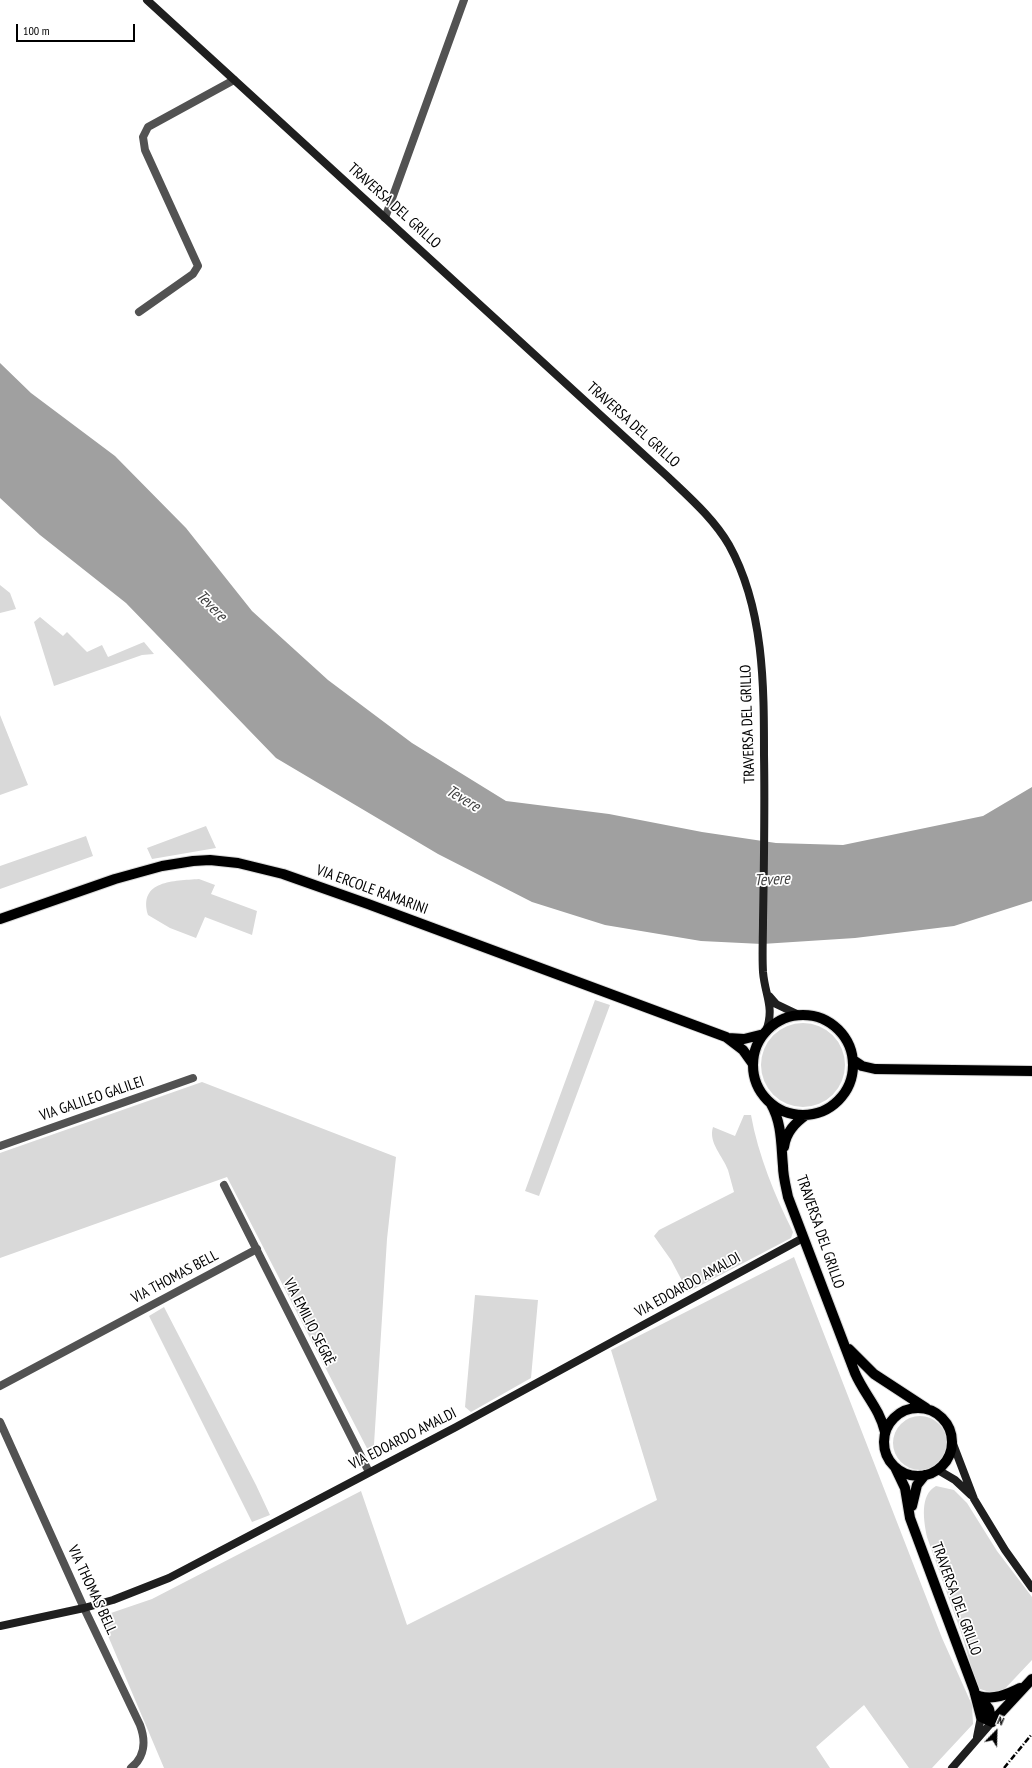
<!DOCTYPE html>
<html>
<head>
<meta charset="utf-8">
<style>
  body { margin:0 }
  #map { position:relative; width:1032px; height:1768px; overflow:hidden; background:#fff; font-family:"PT Sans Narrow",sans-serif }
  canvas { display:block }
  .north { position:absolute; left:976px; top:1712px; width:40px; height:40px; -webkit-text-stroke:3px #fff; paint-order:stroke; rotate:23deg; font-size:11px; font-weight:700; line-height:16px; text-align:center; color:#000 }
  .north::after { content:''; display:block; margin:auto; width:14px; height:18px; background:#000; clip-path:polygon(50% 0,100% 100%,50% 72%,0 100%) }
  .scale { position:absolute; left:16px; top:24px; width:119px; height:18px; box-sizing:border-box; border:2px solid #000; border-top:0; padding-left:5px; font-size:12px; line-height:14px; white-space:nowrap; color:#000; -webkit-text-stroke:3px #fff; paint-order:stroke }
</style>
</head>
<body>
<div id="map">
<canvas width="1032" height="1768"></canvas>
<div class="north">N</div>
<div class="scale">100 m</div>
</div>
<script>
const ctx = document.querySelector('canvas').getContext('2d');
ctx.lineJoin = 'round';
function fill(path, color) { ctx.fillStyle = color; ctx.fill(path, 'evenodd'); }
function strokePath(path, color, width, dash) { ctx.strokeStyle = color; ctx.lineWidth = width; ctx.lineCap = dash ? 'butt' : 'round'; ctx.setLineDash(dash || []); ctx.stroke(path); }
function drawText(font, color, halo, rows, align = 'center') {
  ctx.font = font + ' "PT Sans Narrow",sans-serif'; ctx.lineWidth = 3.5; ctx.setLineDash([]); ctx.textBaseline = 'middle'; ctx.strokeStyle = halo; ctx.fillStyle = color; for (const [text, x, y, turn = 0] of rows) {
    ctx.save(); ctx.translate(x, y); ctx.rotate((+turn || 0) * Math.PI / 180); ctx.textAlign = isNaN(turn) ? turn : align; if (halo) ctx.strokeText(text, 0, 0); ctx.fillText(text, 0, 0); ctx.restore();
  }
}
fill(new Path2D(`
  M0,585L10,593L16,609L0,613Z
  M40,617L63,636L67,632L87,652L102,645L108,657L144,642L154,654L142,655L54,686L34,622Z
  M0,715L28,785L0,795Z
  M206,826L216,848L152,859L147,848Z
  M86,836L93,856L0,889V866Z
  M199,879L215,885L211,894L257,911L252,935L205,917L196,938L170,928L148,915C138,880 174,881 199,879Z
  M595,1000L610,1005L539,1196L525,1191Z
  M761 1065a42 42 0 1 1 84 0a42 42 0 1 1-84 0Z
  M202,1082L396,1157L387,1239L373,1460L227,1177L0,1258V1153Z
  M744,1115H751C758,1155 775,1196 793,1232L791,1238L688,1292L671,1260L654,1236L659,1230L734,1192C732,1185 730,1177 728,1170C723,1156 708,1143 713,1127L735,1136Z
  M794,1257L942,1638L972,1705L973,1724L932,1768H909L864,1705L816,1747L830,1768H164L103,1624L108,1614L152,1599L361,1491L407,1625L657,1500L611,1350Z
  M475,1295L538,1300L531,1378L471,1412L465,1407Z
  M164,1307L256,1485L270,1515L252,1522L149,1316Z
  M893 1443a27 27 0 1 1 54 0a27 27 0 1 1-54 0Z
  M936,1486L954,1490L967,1503L997,1551L1032,1597V1660L999,1695L980,1689L975,1680L962,1635L927,1537C924,1522 919,1495 936,1486Z`), '#d9d9d9');
fill(new Path2D(`
  M0,363L31,393L115,456L186,528L252,611L328,680L412,743L506,801L609,814L702,832L776,843L843,845L983,816L1032,787V901L954,926L855,938L762,944L701,941L605,925L532,902L438,854L276,758L126,603L40,535L0,498Z`), '#a0a0a0');
const primary = new Path2D(`
  M0,919L115,879L162,866L193,861L210,860L238,863L283,874L368,904L726,1037L743,1050L753,1064
  M753 1065a50 50 0 1 1 100 0a50 50 0 1 1-100 0Z
  M728,1038L744,1039L764,1034
  M853,1060L862,1066L875,1069L1032,1071
  M771,1104C782,1123 781,1145 783,1166C783,1176 786,1187 788,1197L855,1373C864,1394 880,1409 885,1432
  M784,1147C786,1132 795,1123 806,1115
  M849,1349L874,1374L926,1408
  M884 1442a34 34 0 1 1 68 0a34 34 0 1 1-68 0Z
  M895,1467L905,1488L910,1518L974,1690L981,1717L992,1722
  M912,1506L917,1485L925,1475
  M979,1696C994,1700 1006,1695 1020,1688
  M979,1696L989,1709L992,1722
  M992,1722L1032,1679`);
strokePath(primary, '#dbdbdb', 12);
strokePath(new Path2D(`
  M385,218L464,0
  M139,312L193,274L198,266L145,150L143,137L148,127L234,80
  M0,1146L193,1078
  M224,1185L369,1472
  M0,1386L257,1249
  M0,1422L84,1608L140,1725C146,1741 145,1757 131,1768`), '#525252', 8);
strokePath(new Path2D(`
  M147,0L668,477C690,498 714,519 729,545C764,608 764,685 764,755C765,810 764,865 763,921C763,938 762,955 763,972C765,996 775,1007 766,1031
  M769,996L776,1004L799,1015
  M953,1444L974,1499L1005,1550L1032,1588
  M938,1470L955,1480L971,1495
  M0,1626L84,1608L113,1600L169,1578L456,1427L803,1238
  M977,1737L981,1717
  M952,1768L992,1722`), '#1f1f1f', 8);
strokePath(primary, '#000', 10);
strokePath(new Path2D(`
  M1004,1768L1032,1734`), '#000', 2.5, [6, 2, 1, 2]);
drawText('15px', '#000', '#fff', [
  ["TRAVERSA DEL GRILLO",394,206,42],
  ["TRAVERSA DEL GRILLO",633,425,42],
  ["TRAVERSA DEL GRILLO",748,724,-92],
  ["VIA ERCOLE RAMARINI",372,890,20],
  ["VIA GALILEO GALILEI",92,1099,-19],
  ["TRAVERSA DEL GRILLO",820,1232,71],
  ["VIA THOMAS BELL",175,1277,-28],
  ["VIA EDOARDO AMALDI",688,1285,-29],
  ["VIA EMILIO SEGRÈ",309,1322,63],
  ["VIA EDOARDO AMALDI",403,1439,-27],
  ["VIA THOMAS BELL",92,1590,65],
  ["TRAVERSA DEL GRILLO",956,1599,70]
]);
drawText('italic 16px', '#414141', '#fff', [
  ["Tevere",211,606,45],
  ["Tevere",463,799,31],
  ["Tevere",772,880,-3]
]);
</script>
</body>
</html>
